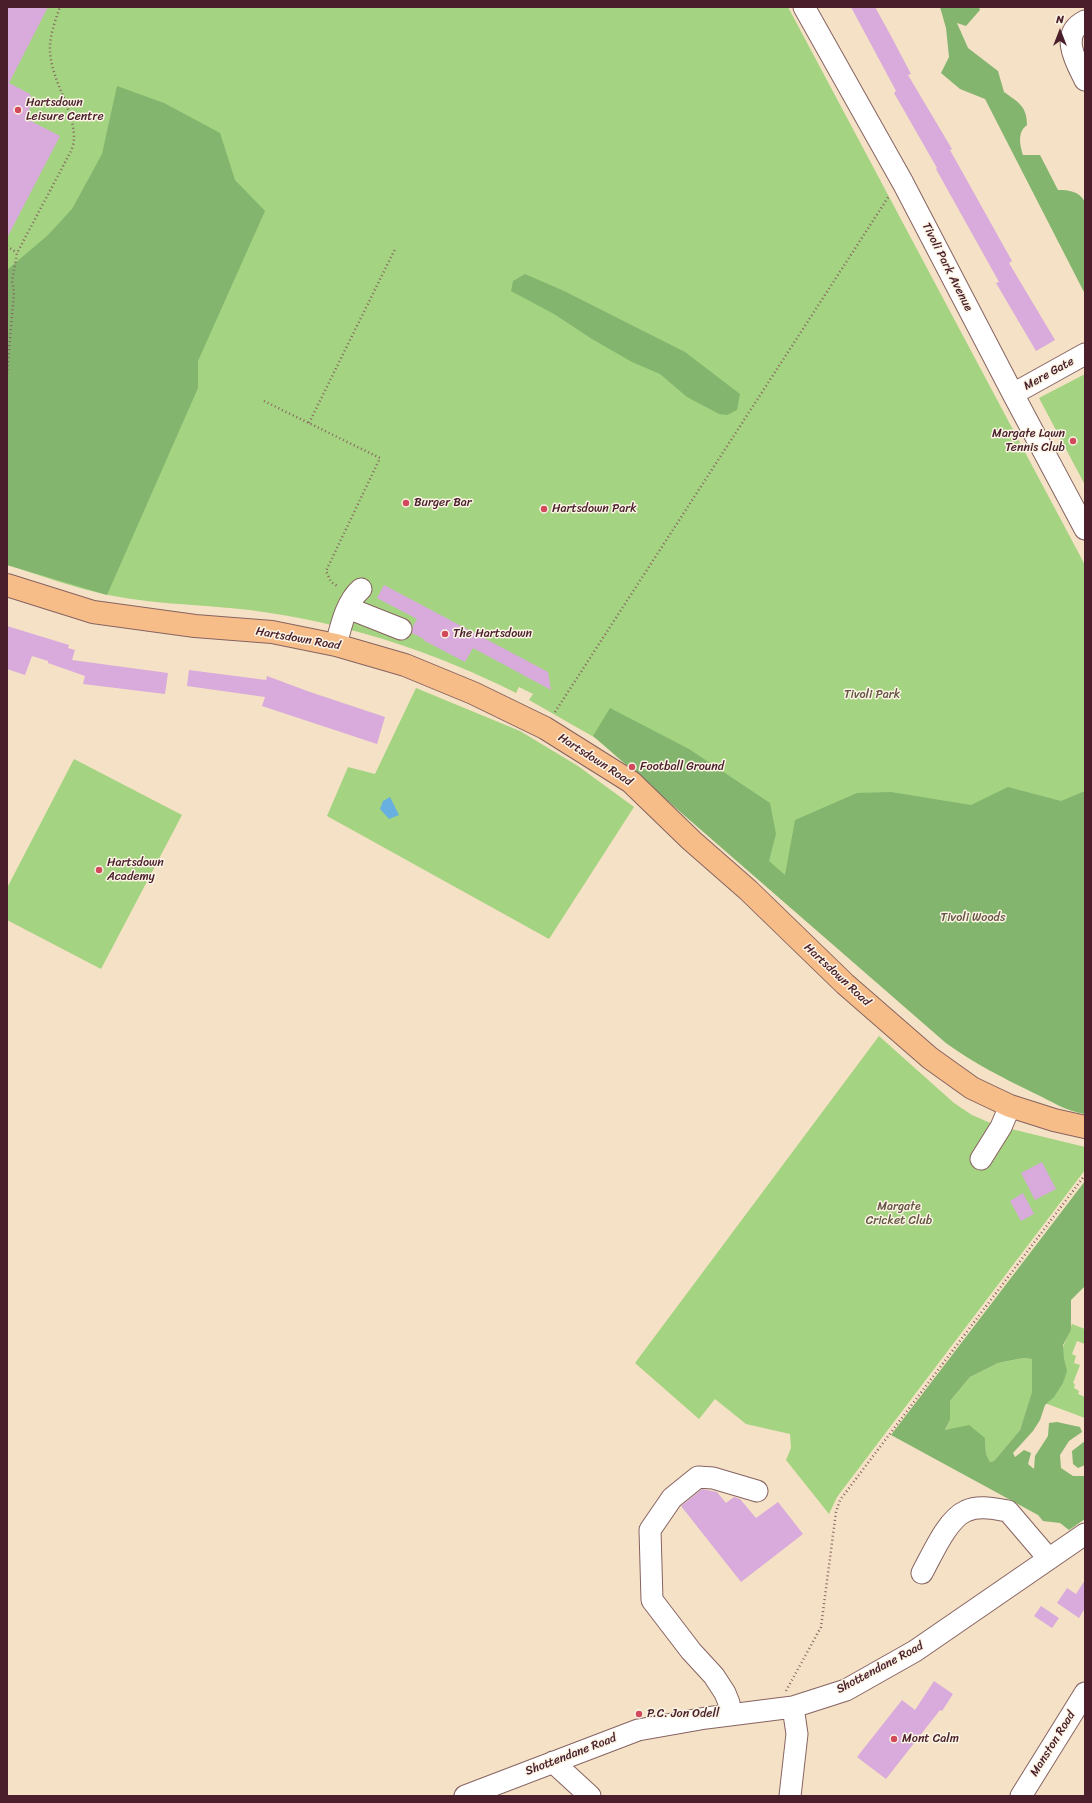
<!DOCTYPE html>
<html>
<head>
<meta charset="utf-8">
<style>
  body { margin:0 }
  #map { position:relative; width:1092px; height:1803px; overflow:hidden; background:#f5e1c5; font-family:Sriracha,sans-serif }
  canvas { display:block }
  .frame { position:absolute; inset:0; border:8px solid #4a1f2b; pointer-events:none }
  .north { position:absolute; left:1040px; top:12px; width:40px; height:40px; -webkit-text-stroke:3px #fcf5e5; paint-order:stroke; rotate:0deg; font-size:11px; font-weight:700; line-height:16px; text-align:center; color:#4a1f2b }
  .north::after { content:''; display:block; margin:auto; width:14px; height:18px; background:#4a1f2b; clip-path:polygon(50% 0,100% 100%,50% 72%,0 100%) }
</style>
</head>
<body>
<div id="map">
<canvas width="1092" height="1803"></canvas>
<div class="frame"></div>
<div class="north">N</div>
</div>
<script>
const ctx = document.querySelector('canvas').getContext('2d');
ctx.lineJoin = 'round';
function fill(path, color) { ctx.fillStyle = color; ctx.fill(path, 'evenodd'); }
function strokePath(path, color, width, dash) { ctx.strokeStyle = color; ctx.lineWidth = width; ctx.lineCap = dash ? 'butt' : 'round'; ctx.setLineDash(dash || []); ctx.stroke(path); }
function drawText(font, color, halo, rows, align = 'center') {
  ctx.font = font + ' Sriracha,sans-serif'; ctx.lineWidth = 3; ctx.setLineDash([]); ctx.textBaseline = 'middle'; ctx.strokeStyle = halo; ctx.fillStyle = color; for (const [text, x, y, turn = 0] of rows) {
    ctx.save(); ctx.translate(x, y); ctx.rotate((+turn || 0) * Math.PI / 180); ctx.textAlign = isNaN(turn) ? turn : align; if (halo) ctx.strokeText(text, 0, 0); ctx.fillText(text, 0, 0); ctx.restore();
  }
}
fill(new Path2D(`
  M7,7H788L1085,565V1114C1066,1111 1051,1101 1034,1093C1003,1078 974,1063 946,1043L599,740L529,700L533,694L519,687L516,693C439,654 355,626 270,613C216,604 162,606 108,595C74,588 40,575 7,565Z
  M1085,374V485L1039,398Z
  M416,688L520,731L578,766L634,807L549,939L327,816L348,767L375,774Z
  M74,759L182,815L101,969L7,920V888Z
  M879,1036L954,1103L972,1115L995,1125L1085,1147V1170L837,1497L829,1514L786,1460L791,1448L790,1434L746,1424L715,1399L699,1419L635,1363Z
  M1072,1324L1085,1329V1344L1077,1341L1072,1354L1076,1356L1074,1363L1080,1365L1073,1383L1075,1384L1074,1388L1079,1391L1078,1394L1085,1397V1418L1042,1402Z
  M1023,1358L1032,1359V1393L1020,1430L994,1461L990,1462L986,1454L985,1438L945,1431L950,1420V1401L970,1377L998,1363Z`), '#a4d381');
fill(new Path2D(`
  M940,7H979L980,10L966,26L957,23L968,48L998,71L1004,92C1018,102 1027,106 1027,125C1017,132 1020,145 1023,155H1040L1058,190C1069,190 1079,191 1085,202V294L985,99L960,89L941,73L949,57L946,28Z
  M117,86L164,103L220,133L235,180L265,211L198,361V388L107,595L7,565V270L48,235L72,209L102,154Z
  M525,274L564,291L685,352L740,394L737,410L727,415L719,414L687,397L660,374L632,362L592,339L554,314L511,291L513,281Z
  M610,708L689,749L770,803L776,834L769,861L785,875L795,820L857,793L891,792L971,805L1008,787L1061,801L1085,791V1114C1066,1111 1051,1101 1034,1093C1003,1078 974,1063 946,1043L593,736Z
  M1085,1181V1286L1071,1300V1330L1063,1345L1064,1359L1067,1371L1063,1383L1054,1397L1045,1405L1040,1420L1033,1431L1013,1453L1015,1457L1024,1450L1031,1453L1028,1464L1034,1469L1035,1456L1048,1436L1049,1423L1057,1422L1080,1427L1082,1432L1069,1441L1060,1455L1061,1468L1073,1476H1085V1519L1069,1530L1060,1523L1043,1521L1038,1515L891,1435ZM1023,1358L1032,1359V1392L1020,1430L994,1461L990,1462L986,1454L985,1438L969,1425L945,1430L950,1420V1401L970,1377L998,1363Z
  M1085,1441V1465L1078,1468L1073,1464L1072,1451Z`), '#83b56f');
fill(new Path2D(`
  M390,797L399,815L389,819L380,809L383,801Z`), '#68b0e0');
fill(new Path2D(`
  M7,7H48L9,83L30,94L33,102L25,118L60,136L7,238Z
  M851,7H875L891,36L911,74L908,75L952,149L950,150L1012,261L1009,263L1055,340L1036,351L996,283L999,282L936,169L937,168L894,93L896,91Z
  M384,585L548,672L551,690L473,648L465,662L423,640L424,639L412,633L413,626L417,619L377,598Z
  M7,626L69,645L68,648L75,650L72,660L168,673L165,694L83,684L85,676L48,663V661L32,656L25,675L7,669Z
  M189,670L266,680L267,676L310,692L385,717L377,744L262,706L265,697L187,686Z
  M1042,1162L1056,1189L1035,1200L1021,1173Z
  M1023,1193L1034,1214L1021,1221L1010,1201Z
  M702,1489L717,1492L726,1503L734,1497L740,1499L756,1518L778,1502L803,1534L741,1582L681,1506Z
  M1085,1580V1608L1079,1618L1057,1603L1067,1588L1076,1594Z
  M1041,1606L1059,1618L1052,1628L1034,1616Z
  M934,1681L953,1694L942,1711L940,1710L886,1779L857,1757L902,1700L915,1710Z`), '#d8abdc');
const minor = new Path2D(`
  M804,7L903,183L1013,394L1085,529
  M1085,21C1059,34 1076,62 1085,80
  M1013,394L1085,354
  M348,608L401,629
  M336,645C341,626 346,602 361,589
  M981,1159L1001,1127L1010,1106
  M922,1573C932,1555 947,1519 966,1511C979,1505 995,1509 1008,1511L1049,1559
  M729,1715V1703L725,1693L714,1676L691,1651L652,1600L650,1530L672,1498L698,1477L713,1478L757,1491
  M553,1762L590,1796
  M465,1796L638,1730L706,1718L793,1707L846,1690L915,1651L1085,1534
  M790,1796L797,1734L793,1707
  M1021,1796L1085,1693`);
const major = new Path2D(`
  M7,585L93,612L195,626L272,632L336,645L405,665L473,693L545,728L631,782L692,841L748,890L845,984L930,1058L972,1088L1010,1106L1054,1120L1085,1127`);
strokePath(minor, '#866361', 23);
strokePath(major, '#866361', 24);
strokePath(new Path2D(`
  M7,246L17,253
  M7,374L14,292L12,281L17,253L70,153C72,149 74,143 74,138C74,109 52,82 50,52C49,37 55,21 60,7
  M264,401L380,458L326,571L331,582L339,587
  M309,423L395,249
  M555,712L889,196
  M786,1691L821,1627L836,1512L840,1500L1085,1175`), '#866361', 2.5, [1, 3]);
strokePath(minor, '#fff', 21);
strokePath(major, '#f7bd88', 22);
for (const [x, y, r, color] of [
  [18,110,4,"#d1495b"],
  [1073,441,4,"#d1495b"],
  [406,503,4,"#d1495b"],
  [544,509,4,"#d1495b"],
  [445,634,4,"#d1495b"],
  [632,767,4,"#d1495b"],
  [99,870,4,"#d1495b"],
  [639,1714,4,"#d1495b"],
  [894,1739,4,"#d1495b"]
]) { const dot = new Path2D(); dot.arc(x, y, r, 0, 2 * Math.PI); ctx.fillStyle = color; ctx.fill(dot); strokePath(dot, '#fcf5e5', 1.5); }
drawText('12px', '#4a1f2b', '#fcf5e5', [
  ["Hartsdown",26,103],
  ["Leisure Centre",26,117],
  ["Margate Lawn",1065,434,"right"],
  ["Tennis Club",1065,448,"right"],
  ["Burger Bar",414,503],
  ["Hartsdown Park",552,509],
  ["The Hartsdown",453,634],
  ["Football Ground",640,767],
  ["Hartsdown",107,863],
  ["Academy",107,877],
  ["P.C. Jon Odell",647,1714],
  ["Mont Calm",902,1739]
], 'left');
drawText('12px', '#4a1f2b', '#fcf5e5', [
  ["Tivoli Park Avenue",947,267,63],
  ["Mere Gate",1049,374,-29],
  ["Hartsdown Road",298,639,10],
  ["Hartsdown Road",595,760,33],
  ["Hartsdown Road",837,975,43],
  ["Shottendane Road",880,1668,-28],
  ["Manston Road",1053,1744,-58],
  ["Shottendane Road",571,1755,-21]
]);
drawText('12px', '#655545', '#fcf5e5', [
  ["Tivoli Park",872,695],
  ["Tivoli Woods",973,918],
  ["Margate",899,1207],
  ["Cricket Club",899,1221]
]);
</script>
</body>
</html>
